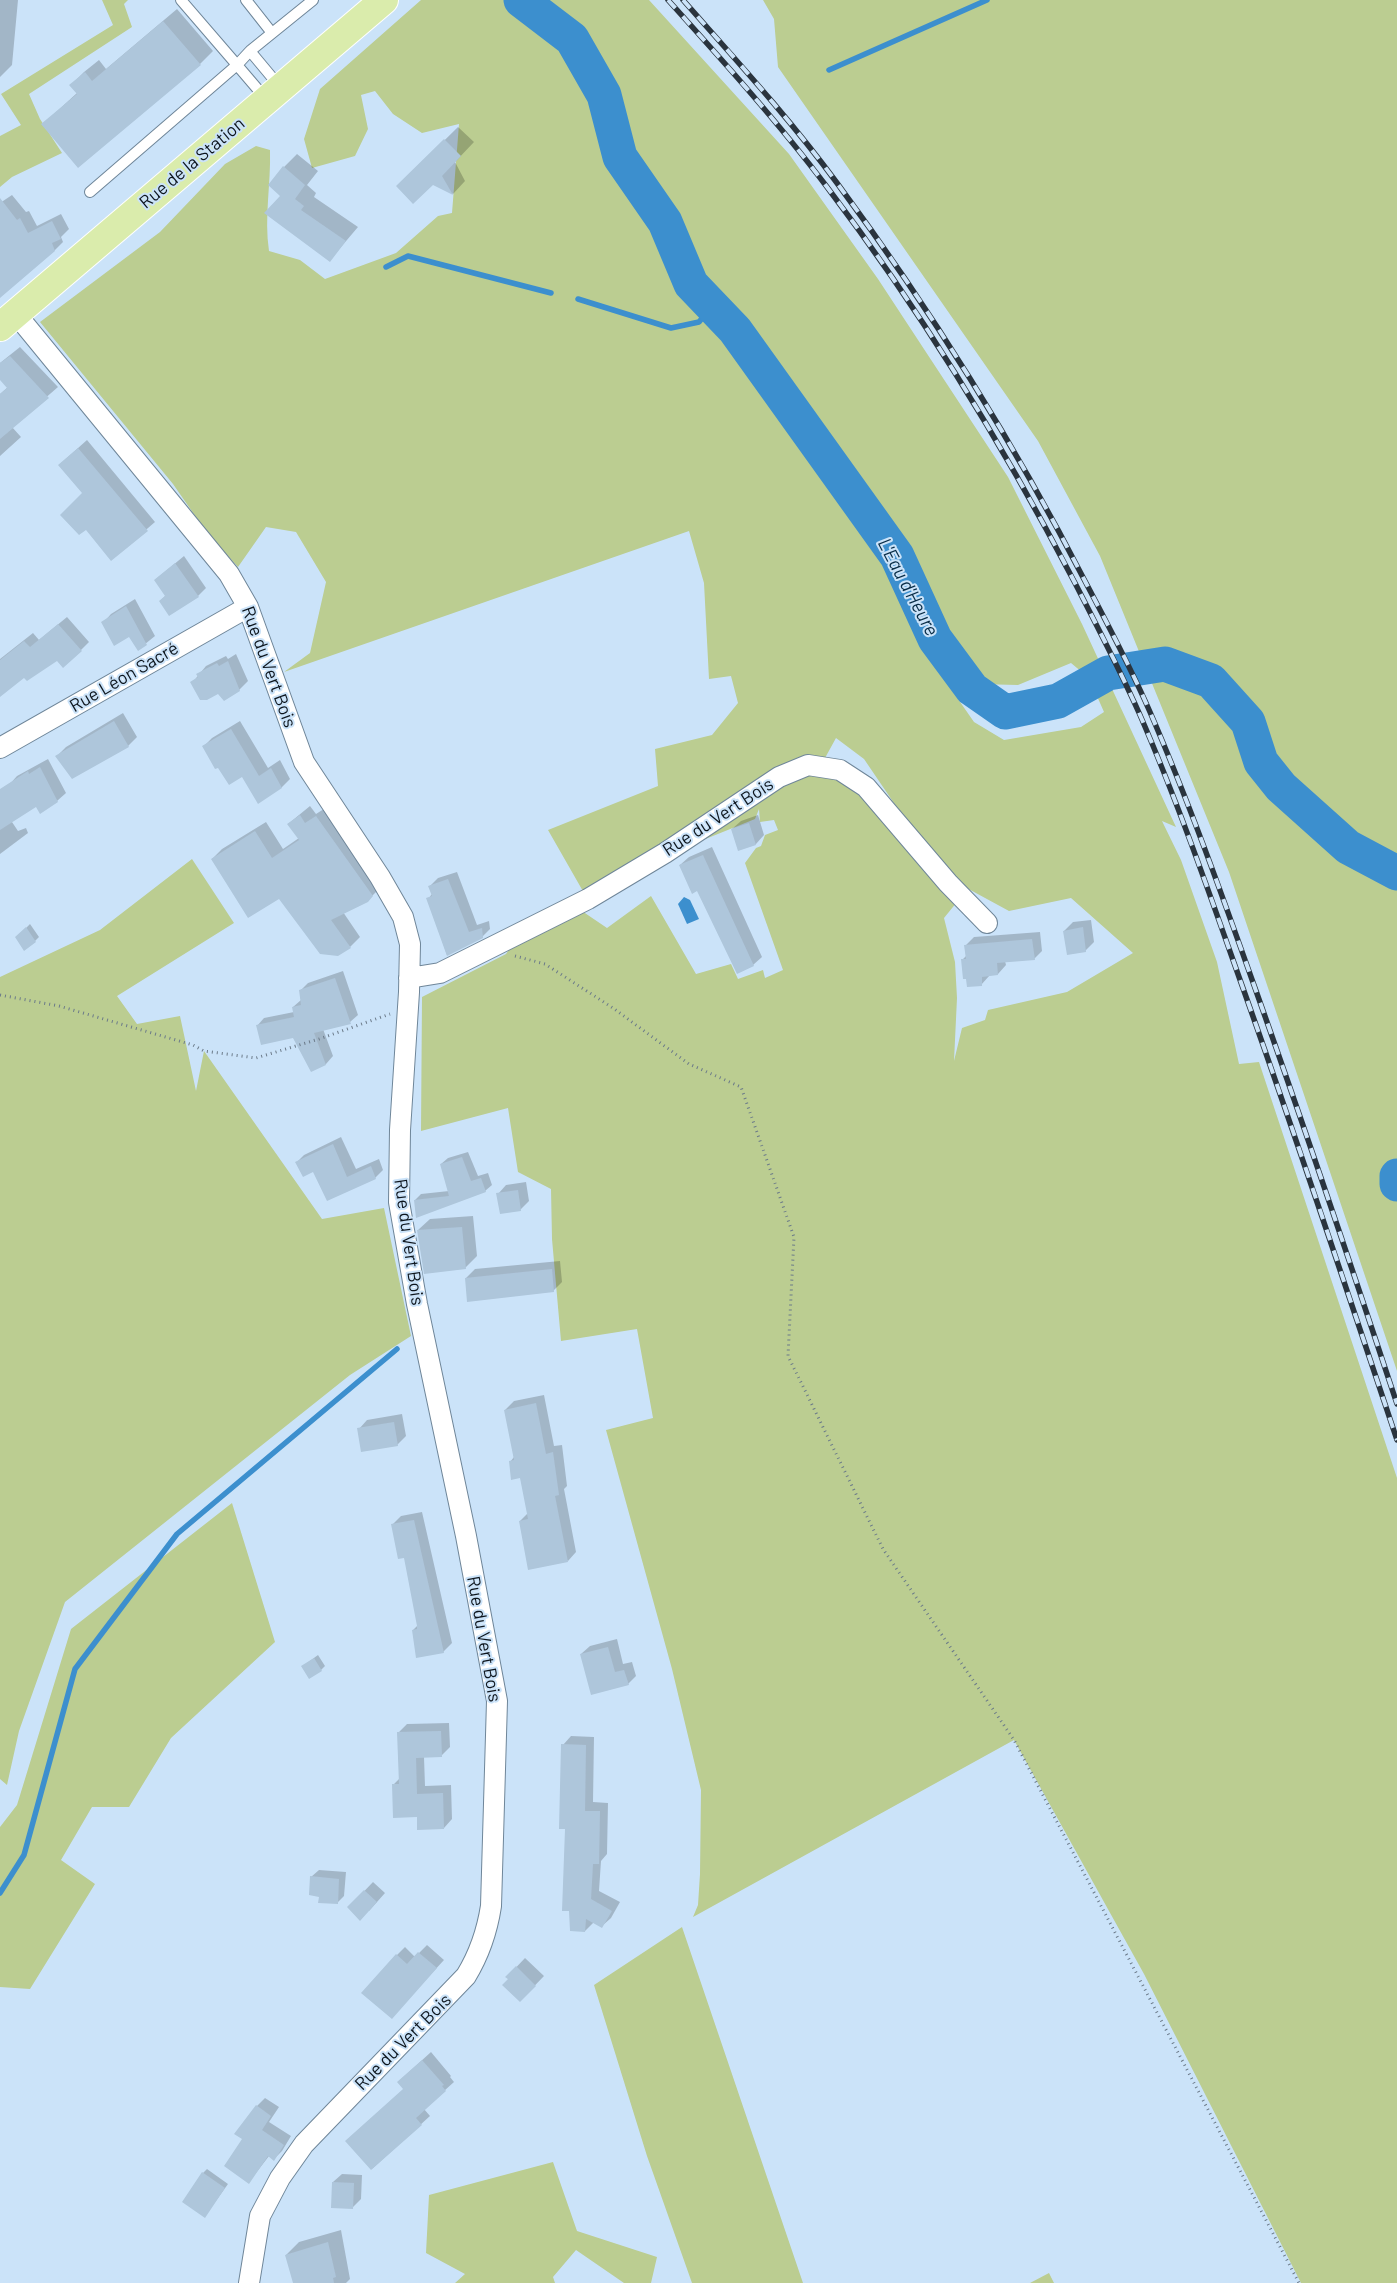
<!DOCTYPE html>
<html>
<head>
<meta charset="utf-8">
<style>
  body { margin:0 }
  canvas { display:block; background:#cbe3f9 }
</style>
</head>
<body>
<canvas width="1397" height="2283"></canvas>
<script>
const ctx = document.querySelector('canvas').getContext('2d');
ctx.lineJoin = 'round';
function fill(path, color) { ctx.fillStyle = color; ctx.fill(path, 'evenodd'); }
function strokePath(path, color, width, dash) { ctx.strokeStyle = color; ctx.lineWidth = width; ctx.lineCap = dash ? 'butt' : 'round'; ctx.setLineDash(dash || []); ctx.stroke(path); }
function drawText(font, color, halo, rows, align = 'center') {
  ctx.font = font + ' Barlow,sans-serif'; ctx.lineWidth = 4; ctx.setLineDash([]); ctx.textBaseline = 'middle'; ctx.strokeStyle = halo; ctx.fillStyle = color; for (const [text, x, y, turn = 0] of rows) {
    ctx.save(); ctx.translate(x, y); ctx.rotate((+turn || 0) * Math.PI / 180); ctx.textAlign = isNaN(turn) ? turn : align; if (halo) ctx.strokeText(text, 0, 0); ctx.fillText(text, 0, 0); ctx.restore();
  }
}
fill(new Path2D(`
  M102,0H128L124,4L132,27L29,94L40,119L62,153L12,177L0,187V136L21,125L1,94L113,25Z
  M421,0H649L789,154L878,279L1008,477L1082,624L1176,827L1162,821L1181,860L1217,962L1239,1064L1259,1062L1397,1478V2283H1301L1144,1974L1014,1740L693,1917L698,1905L700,1874L701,1790L672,1669L606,1430L653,1418L637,1329L561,1341L552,1239L551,1189L518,1172L508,1108L421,1131L422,997L506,954L512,945L576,907L607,928L651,896L696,974L731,964L738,979L763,970L765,978L783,970L745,863L756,848L761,846L765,835L778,830L774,820L760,822L759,809L755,819L703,840L709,829L584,893L548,830L658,786L655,749L712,735L738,703L731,676L709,679L704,583L689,531L284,672L310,653L326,582L296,532L266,527L238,567L207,533L173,484L40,322L160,232L225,164L256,146L270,150C271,185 264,217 269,251L300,260L325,279L396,253L438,216L452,213L459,124L422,133L393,114L375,91L361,95L368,129L355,156L312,168L304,139L320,89ZM1071,663L1089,678L1104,712L1081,727L1004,740L974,722L958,699L977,684L1018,685ZM836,738L864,759L900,812L963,886L1009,911L1071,898L1133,953L1067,992L988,1010L985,1020L962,1028L954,1061L957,998L955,962L944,918L957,902L864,789L847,762L825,758Z
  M763,0H1397V1371L1229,872L1100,556L1038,441L778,67L774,19Z
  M192,859L234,923L117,996L137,1024L180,1016L196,1091L204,1051L322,1219L384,1208L411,1336L350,1375L65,1602L19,1731L7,1785L0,1779V977L100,930Z
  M232,1503L275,1642L171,1738L129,1807H92L61,1860L95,1884L30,1989L0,1987V1827L17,1805L71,1629Z
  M682,1927L803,2283H692L647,2156L594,1985Z
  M553,2162L577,2231L657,2257L651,2283H624L576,2250L553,2277L555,2283H455L465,2274L426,2253L429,2195Z
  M1049,2273L1054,2283H1030Z`), '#bbcd91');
fill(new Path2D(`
  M684,897L690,900L699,919L687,924L678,904Z`), '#3c8fce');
fill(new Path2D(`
  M0,0H18L12,65L0,77Z
  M177,9L213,51L200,64L43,124L77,93L71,85L84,72L99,60L106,69Z
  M458,127L474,142L455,162L465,181L453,194L432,183L398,186Z
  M297,154L318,171L307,185L316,193L314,197L358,227L330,260L282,196L284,167Z
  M12,195L26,212L29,211L37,226L61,214L69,229L61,237L63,242L55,250L0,293V203Z
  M20,347L58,387L12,427L21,437L0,456V394L8,387L0,378V363Z
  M87,440L155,522L111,560L84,493L59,465Z
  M184,556L206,588L198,596L160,601L166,595L155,580Z
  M135,599L155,636L139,649L129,636L103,623L111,614Z
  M67,617L89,642L81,650L57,659L25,676L0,695V659L33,633L39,640Z
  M236,654L248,681L239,690L219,692L192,683L206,666L226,656L228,659Z
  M123,713L137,737L128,746L72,778L57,756L66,747Z
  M240,721L268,768L280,760L290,779L281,788L218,766L203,747L212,738Z
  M48,759L66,793L57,801L9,785L17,776Z
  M310,806L316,814L327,807L383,885L367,901L343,912L360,937L350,947L279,897L212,859L222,849L266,822L283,849L299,838L288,824Z
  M4,810L18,831L26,828L28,833L0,854V813Z
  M758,815L764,835L756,844L739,849L732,829L741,821Z
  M712,847L762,957L753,965L680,865L689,857Z
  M457,872L477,925L489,921L490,929L482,937L447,955L428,899L432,894L430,886L438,878Z
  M1091,920L1094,942L1085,951L1064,931L1073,922Z
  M30,924L39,937L35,941L17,937Z
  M1040,932L1042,951L1034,959L1005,961L1006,965L998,974L990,975L981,985L963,959L966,956L965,946L974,937Z
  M343,971L358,1015L350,1022L323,1029L333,1056L326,1064L311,1070L293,1037L257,1026L264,1018L294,1012L293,1007L301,1000L300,991L308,983Z
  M341,1137L356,1169L379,1159L383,1170L375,1178L327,1199L313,1170L296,1163L304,1155Z
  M468,1152L478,1176L488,1173L492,1185L485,1191L417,1216L415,1200L421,1194L449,1191L441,1164L448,1158Z
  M526,1182L529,1201L520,1210L498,1194L506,1185Z
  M473,1216L477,1256L465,1268L418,1230L430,1219Z
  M560,1261L562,1282L553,1291L466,1278L475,1269Z
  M544,1395L554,1446L562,1445L567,1486L564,1489L576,1552L568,1561L520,1521L528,1513L521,1476L510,1462L514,1457L505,1410L514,1401Z
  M402,1414L406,1436L397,1445L359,1429L367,1420Z
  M422,1512L452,1643L443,1652L413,1630L418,1625L405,1556L393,1524L401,1516Z
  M617,1639L623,1664L632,1662L636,1676L628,1684L581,1654L590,1646Z
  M318,1655L325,1666L321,1670L307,1663Z
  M449,1723L450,1747L441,1756L424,1757L425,1786L451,1785L452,1819L444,1828L418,1816L393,1785L400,1778L398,1733L407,1724Z
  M571,1736L594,1737L593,1802L608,1803L607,1854L601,1861L599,1891L620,1902L611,1918L602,1926L594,1922L585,1931L567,1827L563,1745Z
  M319,1870L346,1872L344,1896L337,1903L320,1896L311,1877Z
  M373,1882L385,1893L369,1911L349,1907Z
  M427,1945L444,1960L399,2009L397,1955L405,1947L415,1957Z
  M525,1958L544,1976L520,2001L507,1977Z
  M431,2052L451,2076L450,2077L454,2082L424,2109L430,2116L372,2169L404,2088L398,2082Z
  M265,2098L279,2107L269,2122L291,2136L282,2151L274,2159L269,2156L249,2182L244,2139L257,2106Z
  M207,2169L228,2184L208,2212L203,2173Z
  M342,2174L362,2175L361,2199L352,2208L333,2182Z
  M341,2230L350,2279L346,2283H294L286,2255L299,2242Z`), '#0003');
strokePath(new Path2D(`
  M829,70L987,0
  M386,267L408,256L551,293
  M578,299L671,328L699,322L712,306
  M0,1893L24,1855L75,1669L177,1534L397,1349`), '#3c8fce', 5.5);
strokePath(new Path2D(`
  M521,0L572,39L604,95L620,157L665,222L691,284L735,330L897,556L935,639L972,689L1005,712L1058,701L1108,673L1165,664L1211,681L1248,722L1261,762L1281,787L1348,847L1397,873
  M1397,1176V1184`), '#3c8fce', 35);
fill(new Path2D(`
  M163,21L201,65L78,168L41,124L77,94L69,85L85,72L92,81Z
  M444,139L461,156L442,176L453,195L433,185L413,204L396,186Z
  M283,166L305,185L295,199L304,206L301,210L346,241L330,262L264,213L280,196L268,185Z
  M0,198L17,220L20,218L28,233L52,221L61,239L52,243L55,251L0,298Z
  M10,356L49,398L0,439V394L7,388L0,380V363Z
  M78,448L148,531L111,561L86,530L79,535L60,515L82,493L58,465Z
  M175,563L199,597L169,616L159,601L165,596L154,580Z
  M126,606L147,645L138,651L129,637L114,646L101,622Z
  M58,624L82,651L63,668L57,661L27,681L24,678L0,697V660L24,641L30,647Z
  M228,661L240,691L224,701L218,694L207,700H200L190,682L198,677L196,674L217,663L219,666Z
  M114,721L129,747L72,779L55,756Z
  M231,729L259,776L271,768L282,788L258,804L242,777L229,785L218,768L215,769L202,746Z
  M40,767L58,802L40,814L36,807L0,830V789L28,771L29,774Z
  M300,815L305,823L316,816L373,896L368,902L331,920L351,948L338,956L320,954L279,899L248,918L211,859L255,831L272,858L299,840L287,824Z
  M749,823L756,845L738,851L731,829Z
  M703,855L754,966L737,974L697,891L692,894L679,865Z
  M448,879L469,932L482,928L483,938L447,956L426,898L432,896L428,886Z
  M26,927L36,942L24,951L15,937Z
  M1083,927L1086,952L1067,955L1063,931Z
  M1032,939L1035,960L997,963L998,975L982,977V986L967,987L966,979H963L961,959H966L964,945Z
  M335,978L351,1024L314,1033L326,1065L311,1072L293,1038L261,1045L256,1025L294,1017L292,1007L301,1005L299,990Z
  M333,1144L347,1177L371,1166L376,1179L327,1201L313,1172L303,1177L295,1162Z
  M462,1157L471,1181L481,1178L486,1192L416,1218L414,1200L449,1196L440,1164Z
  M518,1190L521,1211L500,1214L496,1193Z
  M462,1227L466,1269L424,1274L417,1230Z
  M552,1269L554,1292L467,1302L465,1278Z
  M536,1403L546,1454L553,1452L559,1495L555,1496L568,1562L528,1570L519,1521L528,1519L520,1478L511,1480L509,1461L514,1460L504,1410Z
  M394,1422L398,1446L361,1452L357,1428Z
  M414,1520L444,1653L416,1658L412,1630L417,1629V1626L404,1558L398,1559L391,1524Z
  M608,1647L615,1672L624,1670L629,1685L591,1695L580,1654Z
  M314,1658L322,1671L309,1679L301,1666Z
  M441,1731L442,1757L416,1758L417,1794L443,1793L444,1829L417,1830V1817L393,1818L392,1784H399L397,1732Z
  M561,1744L586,1745L585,1811H600L599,1864H593L591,1899L612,1911L602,1928L586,1919L585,1932L570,1931L569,1911H562L565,1829H559Z
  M310,1876L339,1879L338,1904L318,1903L319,1897L309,1895Z
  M364,1890L377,1902L360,1921L347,1907Z
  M418,1952L437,1968L392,2019L361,1993L396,1954L407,1964Z
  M516,1966L536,1986L520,2002L502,1985L508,1979L505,1977Z
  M422,2060L444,2085L442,2086L446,2091L416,2118L422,2125L371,2170L345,2141L403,2089L397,2082Z
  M256,2105L271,2116L262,2130L284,2145L274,2161L268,2156L249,2184L224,2166L242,2139L234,2134Z
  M202,2172L225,2188L205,2218L182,2202Z
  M332,2182L354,2183L353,2209L331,2208Z
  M328,2242L336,2277L333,2278L334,2283H293L285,2255Z`), '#aec6db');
const service = new Path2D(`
  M246,0L272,33
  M250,51L237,65L266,99
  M280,87L250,51L313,0
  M90,192L237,65L181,0`);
const minor = new Path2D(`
  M16,314L229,574L248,607L304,762L380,877L403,917L410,944L409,992L400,1130L399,1202L417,1304L466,1536L497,1701L491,1906C487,1932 480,1953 466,1976L304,2144L280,2178L260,2216L249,2283
  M0,748L248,607
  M409,978L440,973L588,899L665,853L779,777L808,765L840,770L866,787L948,883L987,923`);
const primary = new Path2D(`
  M0,327L384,0`);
strokePath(service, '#6f8699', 12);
strokePath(minor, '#6f8699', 22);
strokePath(primary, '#fff', 30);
strokePath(new Path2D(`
  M515,956L545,964L613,1008L689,1064L741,1087L794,1237L788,1356L883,1549L1014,1740L1299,2283
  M0,995L59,1006L193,1045L204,1051L256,1058L319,1039L390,1014`), '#6b7a89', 3, [1, 4]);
strokePath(service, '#fff', 10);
strokePath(minor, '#fff', 20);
strokePath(primary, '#daecac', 28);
const rail = new Path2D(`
  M668,0C723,61 778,122 827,187C921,311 1003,445 1075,583C1097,626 1120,670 1140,715C1179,805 1211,898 1244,991C1297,1140 1347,1290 1397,1440
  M683,0C736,60 790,119 837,183C931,310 1014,443 1086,583C1108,625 1131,668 1150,712C1189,802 1222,895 1255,988C1304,1126 1351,1265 1397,1404`);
strokePath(rail, '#2a343e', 5.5);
strokePath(rail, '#cbe3f9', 4, [11]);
drawText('18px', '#0d151d', '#cbe3f9', [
  ["Rue de la Station",192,163,-40],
  ["Rue du Vert Bois",269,667,70],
  ["Rue Léon Sacré",124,677,-30],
  ["Rue du Vert Bois",718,817,-33],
  ["Rue du Vert Bois",409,1242,82],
  ["Rue du Vert Bois",484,1639,80],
  ["Rue du Vert Bois",403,2042,-45]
]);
drawText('italic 19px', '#082c46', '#cbe3f9', [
  ["L'Eau d'Heure",908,587,62]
]);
</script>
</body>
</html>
